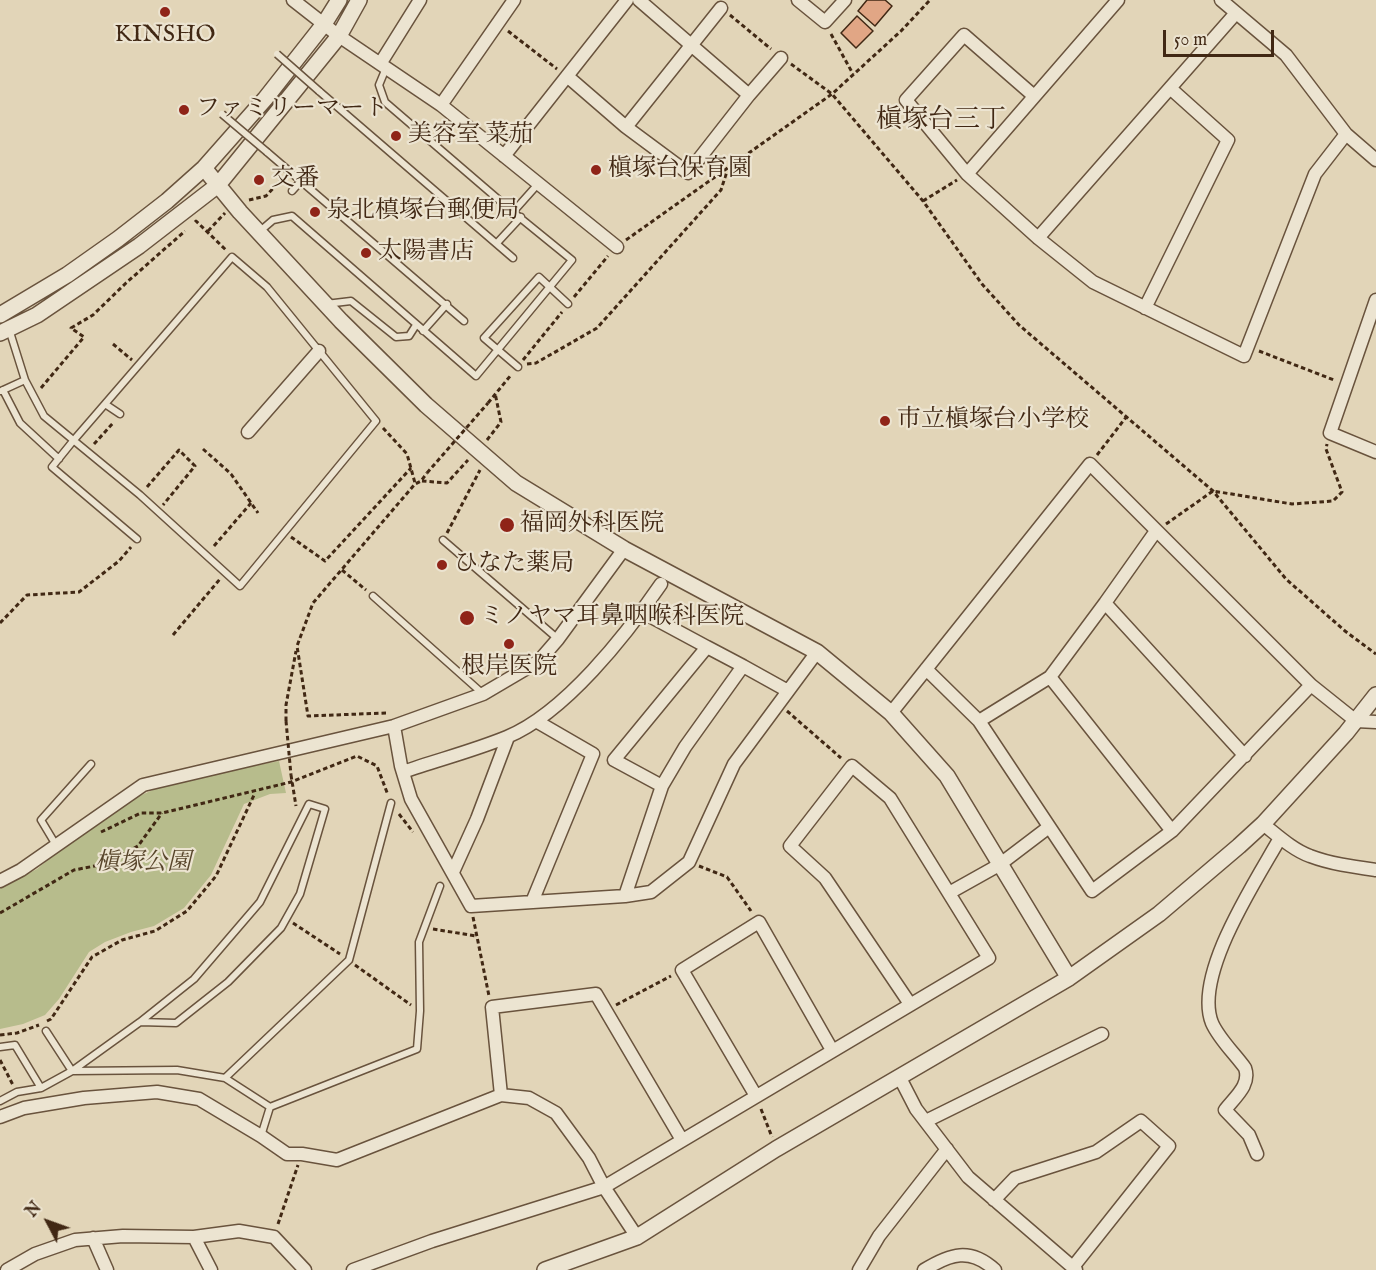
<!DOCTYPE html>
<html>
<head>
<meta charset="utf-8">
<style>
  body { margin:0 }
  #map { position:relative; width:1376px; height:1270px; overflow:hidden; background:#e2d5b8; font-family:"IM FELL English",serif }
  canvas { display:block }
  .north { position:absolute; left:18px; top:1192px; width:60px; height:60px; -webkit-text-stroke:4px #ece4d1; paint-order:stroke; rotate:311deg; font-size:16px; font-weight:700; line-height:24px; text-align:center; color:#412814 }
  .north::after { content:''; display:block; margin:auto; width:21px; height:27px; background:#412814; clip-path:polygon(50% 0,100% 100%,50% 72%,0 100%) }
  .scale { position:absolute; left:1163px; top:30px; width:111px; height:27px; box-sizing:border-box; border:3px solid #412814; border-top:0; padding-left:8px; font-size:18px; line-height:21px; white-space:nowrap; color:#412814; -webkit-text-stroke:4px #ece4d1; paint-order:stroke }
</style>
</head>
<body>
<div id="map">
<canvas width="1376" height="1270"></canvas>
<div class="north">N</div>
<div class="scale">50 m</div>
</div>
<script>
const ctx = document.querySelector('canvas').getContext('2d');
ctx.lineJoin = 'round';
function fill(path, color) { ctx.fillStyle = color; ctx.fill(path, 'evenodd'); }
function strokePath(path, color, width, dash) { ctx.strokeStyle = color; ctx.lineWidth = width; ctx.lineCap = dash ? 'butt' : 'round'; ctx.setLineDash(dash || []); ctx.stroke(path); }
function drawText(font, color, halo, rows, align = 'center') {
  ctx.font = font + ' "IM FELL English","Noto Serif JP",serif'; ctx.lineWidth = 4.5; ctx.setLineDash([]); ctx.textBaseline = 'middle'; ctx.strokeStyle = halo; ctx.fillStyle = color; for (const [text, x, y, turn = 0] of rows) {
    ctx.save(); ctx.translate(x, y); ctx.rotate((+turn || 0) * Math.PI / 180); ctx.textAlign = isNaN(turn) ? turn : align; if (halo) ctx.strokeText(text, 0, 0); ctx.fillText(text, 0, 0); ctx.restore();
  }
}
fill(new Path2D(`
  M279,761L286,793L270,794L244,804L211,875L184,908L154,926L131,932L105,942L89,952L59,999L45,1015L23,1024L0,1029V888L37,869L67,844L135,798L155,789L188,779Z`), '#b7bc8c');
const building = new Path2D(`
  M867,0H885L892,6L875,26L858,11Z
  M857,16L873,31L856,48L841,33Z`);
fill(building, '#e1a685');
strokePath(building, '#412814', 1.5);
const service = new Path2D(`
  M319,91L513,258
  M267,152L464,321
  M292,191L301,181
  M513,212L538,184
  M259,232L273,220L292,216L476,376L572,260L513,212L385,102L379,85L386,68
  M497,243L521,217
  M326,304L351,301L396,337L409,336L416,325
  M423,331L447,304
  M518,367L484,338L539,277L568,304
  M25,380L44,416L140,495L240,586L376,421L267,287L232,257L73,441L52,467L137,539
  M3,390L20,423L59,459
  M1,391L25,380L9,329
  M105,404L120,414
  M443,540L558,639
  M373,596L482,693
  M56,845L41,820L91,764
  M140,1022L194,979L260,902L309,804L325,809L300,894L281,928L228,982L176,1023L140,1022L72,1071L177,1070L225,1078
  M0,1047L15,1045L41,1088
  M0,1101L17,1092L41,1088L72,1071L46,1031
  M270,1107L225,1078L349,960L391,803
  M261,1136L270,1107L417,1049L420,1011L419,942L440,886`);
const minor = new Path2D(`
  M293,0L339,36L441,105L617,247
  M798,0L825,22L845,0
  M1221,0L1286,55L1346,134L1376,160
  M380,64L420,0
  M567,76L626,127L721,8
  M749,95L781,58
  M1034,96L964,35L906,100L967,174L1038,238L1093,282L1244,356L1315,174L1346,134
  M441,105L514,0
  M626,127L688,173L749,95L639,0
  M504,156L627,0
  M967,174L1118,0
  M1038,238L1236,13
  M1376,300L1330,433L1376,452
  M1145,308L1228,140L1170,88
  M248,432L319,351
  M1105,603L1245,756
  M642,612L707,647L614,760L662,786L685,747L743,666L788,691
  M707,647L743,666
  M926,669L979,721L1092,891L1172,831L1311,685L1356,721L1376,722
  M1050,677L1172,831
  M891,713L1090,464L1311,685
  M979,721L1050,677L1105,603L1156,531
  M394,726L401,766L411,799L471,906L625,896L651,892L689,862L734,764L817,652
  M403,772C437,760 473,751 507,737C565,713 626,635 661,584
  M1263,824C1277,835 1293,850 1310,856C1331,864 1354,867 1376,870
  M453,872L477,819L508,737
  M0,881L21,870L143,785L394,726L483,694L539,661L558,639L624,549
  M949,893L999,865L1049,827
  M625,896L662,786
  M532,902L593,754L536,721
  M900,1078L916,1109L968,1177L1076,1270
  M501,1095L492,1007L596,994L682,1140
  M756,1096L682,970L759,922L832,1050
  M0,1117L24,1108L84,1098L157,1092L199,1099L261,1136L287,1154H302L337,1160L501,1095L529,1098L556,1113L589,1158L604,1187L637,1237
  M926,1121L1102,1034
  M1257,1154L1249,1135L1225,1110C1235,1097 1251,1085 1245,1068C1235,1054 1219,1039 1212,1023C1193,975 1256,881 1280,838
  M994,1200L1015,1178L1096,1152L1141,1121L1169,1146L1073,1267
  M194,1237L211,1270
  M93,1238L107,1270
  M7,1270L35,1254L75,1240L123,1236L194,1237L239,1231L274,1237L305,1270
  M353,1270L432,1241L604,1187L989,958L890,798L852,766L790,846L825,878L910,1004
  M859,1270L879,1236L947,1149
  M924,1270C950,1254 970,1247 995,1270`);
const tertiary = new Path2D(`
  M204,168L240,212L341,321L426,405L516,483L624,549L817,652L891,713L947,776L1069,978
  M0,315L67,275L118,239L167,201L204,168L265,99L324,24L339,0
  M0,333L37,315L139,246L218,185L339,36L359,0
  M545,1270L637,1237L776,1149L1069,978L1159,914L1239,846L1263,824L1346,733L1376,695`);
strokePath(service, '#69533d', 9);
strokePath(minor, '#69533d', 15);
strokePath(tertiary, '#69533d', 18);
strokePath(new Path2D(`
  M730,15L771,49
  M508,31L557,69
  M831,34L853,74
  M791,64L832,94L923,201L982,284L1019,325L1213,491L1286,579L1345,631L1376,654
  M249,200L266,196L281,180L284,184
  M923,201L957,180
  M195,222L196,221L227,251
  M208,231L225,213
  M626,240L832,94L901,31L930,0
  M574,297L608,256
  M113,344L132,360
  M1259,351L1334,380
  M523,360L562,312
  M527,364L536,363L597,328L721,190L727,171
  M41,388L84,337L71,328L93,315L126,283L185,231
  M488,403L511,375
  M383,428L407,454L415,483
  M487,440L501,422L495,393
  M94,444L114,422
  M203,449L231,474L258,513
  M1097,455L1127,416
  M422,481L447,483L468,460
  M147,487L179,450L195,466L163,505
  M1166,524L1213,491L1292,504L1333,501L1342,492L1326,449L1327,444
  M447,533L480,470
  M291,537L325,561L411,468
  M214,546L251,503
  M342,570L366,590
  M0,623L27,595L79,592L119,561L131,547
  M173,635L220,579
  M787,711L841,758
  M386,713L308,716L297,646L313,603L415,484L421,481L427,473
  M286,721V705L296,651
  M291,775L296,806
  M399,814L413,832
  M101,832L141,813H162L291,782L357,756L377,766L388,795
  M699,866L727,877L751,911
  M0,913L74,870L105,864L138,846L162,813
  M473,917L489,996
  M293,923L340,954
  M433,929L476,936
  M355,965L411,1005
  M616,1005L671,976
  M47,1021L51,1019L92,957L122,940L155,931L187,911L216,876L255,793
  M0,1035L17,1033L39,1025
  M0,1060L13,1085
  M761,1109L772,1137
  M278,1224L298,1165`), '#412814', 3, [4.5, 3]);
strokePath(service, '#ece4d1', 6);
strokePath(minor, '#ece4d1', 12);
strokePath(tertiary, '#ece4d1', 15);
const serviceBridge = new Path2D(`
  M277,54L319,91
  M222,114L267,152`);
strokePath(serviceBridge, '#69533d', 9, []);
strokePath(new Path2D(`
  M427,473L488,403
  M286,721L291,775`), '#412814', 3, [4.5, 3]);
strokePath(serviceBridge, '#ece4d1', 6);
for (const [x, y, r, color] of [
  [165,12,6,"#8f2418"],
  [184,110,6,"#8f2418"],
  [396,136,6,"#8f2418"],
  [596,170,6,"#8f2418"],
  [259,180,6,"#8f2418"],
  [315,212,6,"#8f2418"],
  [366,253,6,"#8f2418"],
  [885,421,6,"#8f2418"],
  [507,525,8,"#8f2418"],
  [442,565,6,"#8f2418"],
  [467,618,8,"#8f2418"],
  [509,644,6,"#8f2418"]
]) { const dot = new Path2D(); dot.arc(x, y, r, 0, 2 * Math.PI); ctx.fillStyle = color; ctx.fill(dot); strokePath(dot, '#ece4d1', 2); }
drawText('24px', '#412814', '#ece4d1', [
  ["KINSHO",165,36,"center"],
  ["ファミリーマート",196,110],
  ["美容室 菜茄",408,136],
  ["槇塚台保育園",608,170],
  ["交番",271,180],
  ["泉北槙塚台郵便局",327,212],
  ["太陽書店",378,253],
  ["市立槇塚台小学校",897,421],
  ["福岡外科医院",520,525],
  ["ひなた薬局",454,565],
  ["ミノヤマ耳鼻咽喉科医院",480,618],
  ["根岸医院",509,668,"center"]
], 'left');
drawText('italic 24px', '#59462c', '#ece4d1', [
  ["槇塚公園",143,864]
]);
drawText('26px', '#412814', '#ece4d1', [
  ["槇塚台三丁",941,122]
]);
</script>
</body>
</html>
